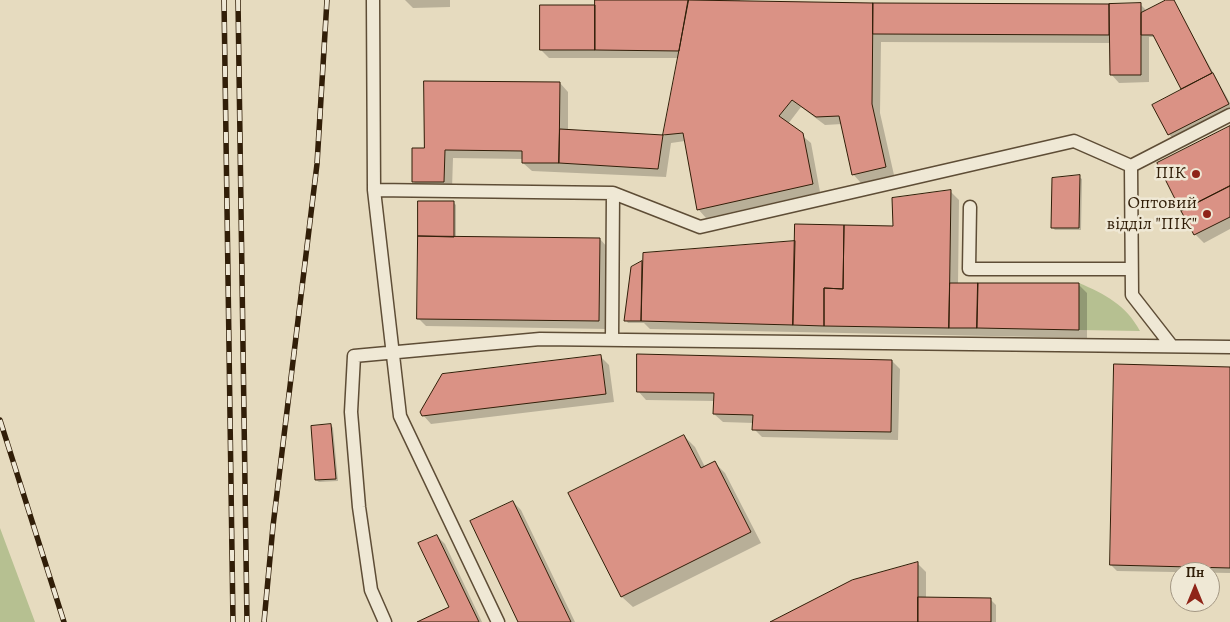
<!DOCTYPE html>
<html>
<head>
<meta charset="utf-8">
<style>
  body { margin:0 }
  #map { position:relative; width:1230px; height:622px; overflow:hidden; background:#e6dbbf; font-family:Alegreya,serif }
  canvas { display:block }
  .north { position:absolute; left:1170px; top:562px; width:50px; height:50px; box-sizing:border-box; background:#efe8d5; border:1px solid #a39783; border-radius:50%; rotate:0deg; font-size:14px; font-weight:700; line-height:20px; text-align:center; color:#311e08 }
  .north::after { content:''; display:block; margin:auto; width:18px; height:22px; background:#8f2418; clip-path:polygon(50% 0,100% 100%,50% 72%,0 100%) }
</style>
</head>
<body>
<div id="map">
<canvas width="1230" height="622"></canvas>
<div class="north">Пн</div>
</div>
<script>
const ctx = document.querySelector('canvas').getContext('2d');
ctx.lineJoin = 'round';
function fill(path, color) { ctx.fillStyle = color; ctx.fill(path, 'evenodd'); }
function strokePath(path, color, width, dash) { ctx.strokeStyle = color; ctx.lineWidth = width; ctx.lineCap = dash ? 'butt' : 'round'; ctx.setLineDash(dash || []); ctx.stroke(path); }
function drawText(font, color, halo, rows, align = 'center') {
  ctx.font = font + ' Alegreya,serif'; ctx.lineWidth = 5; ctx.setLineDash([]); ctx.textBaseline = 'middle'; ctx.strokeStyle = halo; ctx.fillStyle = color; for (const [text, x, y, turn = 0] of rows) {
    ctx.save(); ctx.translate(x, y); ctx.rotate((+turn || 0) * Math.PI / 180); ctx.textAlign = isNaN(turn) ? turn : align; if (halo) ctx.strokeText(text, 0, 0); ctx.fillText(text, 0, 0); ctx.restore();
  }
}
fill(new Path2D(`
  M1079,283C1105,294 1126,305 1140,331L1079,330Z
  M0,528L35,622H0Z`), '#b6c091');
fill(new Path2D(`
  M405,0H450V7L413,8Z
  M690,0H740L741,4H1140L1147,11L1173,0L1230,103V111L1174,140L1169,134L1184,89L1155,37H1149V82L1119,83L1111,74V43L881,42L880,113L894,175L861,183L853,174L842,124L825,125L801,107L788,124L811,143L820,192L706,218L698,209L685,141L671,143L666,177L532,171L523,163V159L453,158L452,189H421L413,181L425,149L560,83L568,92V131L665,136L679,58H549L541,50L596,6V1Z
  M1230,127V229L1204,243L1195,234L1158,163Z
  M1079,177L1082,179L1081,230H1055L1052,227Z
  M950,191L959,200L958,284H1078L1087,293V338L650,329L644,323H628L626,320L632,268L642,262L894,227Z
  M454,203L456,205V238L600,239L608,248L607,329L426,326L418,318Z
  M600,356L609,365L614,402L431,424L423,415Z
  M892,361L900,369L898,440L762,437L754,429V423L723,422L714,414L715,401L646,400L638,391Z
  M1230,368V573L1117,571L1111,565Z
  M331,425L333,428L338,481L319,482L316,480Z
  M684,436L695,447L705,467L715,463L725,473L761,543L633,607L622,597L570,494Z
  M513,502L521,510L575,622H520Z
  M437,536L445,544L482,622H420L450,608Z
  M918,564L926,572V599H990L996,605V622H773Z`), '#0003');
const building = new Path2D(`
  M595,0H688L679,51L595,50Z
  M689,0L873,3L872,104L886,167L852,175L839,116L816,117L792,100L779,116L803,133L813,184L697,210L683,133L663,135Z
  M1166,0H1174L1212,73L1181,89L1153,35H1141V13Z
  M873,3L1109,4V35L873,34Z
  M1141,3V75H1110L1109,4Z
  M540,5H595V50H540Z
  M1213,73L1229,104L1168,135L1152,105Z
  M424,81L560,82L559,163H522V151L445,150L444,182H412V148H424Z
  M1230,126V186L1181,211L1157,163Z
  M560,129L663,135L658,169L559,163Z
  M1080,175L1079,228H1051L1052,178Z
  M1230,186V217L1194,235L1181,211Z
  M951,190L949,328L824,326V288L843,289L844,225L893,226L892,198Z
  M418,201H454V237L418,236Z
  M795,224L844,225L843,289L824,288V326L793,325Z
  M418,236L600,238L599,321L417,319Z
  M795,241L793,325L641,321L643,253Z
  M642,261L641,321H624L631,267Z
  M950,283H978L977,328H949Z
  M978,283H1079V330L977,328Z
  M637,354L892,360L891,432L752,430L753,415L713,414L714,393L637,392Z
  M601,355L606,394L422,416L420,412L442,374Z
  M1114,364L1230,367V568L1110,565Z
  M331,424L336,479L315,480L311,426Z
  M684,435L701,468L715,461L751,532L621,597L568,493Z
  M513,501L571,622H518L470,521Z
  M437,535L479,622H417L449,607L418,543Z
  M918,562V622H770L852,580Z
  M918,597L991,598V622H918Z`);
fill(building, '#da9285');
strokePath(building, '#311e08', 1);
const lane = new Path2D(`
  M373,0L374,190L400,416L498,622
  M374,190L613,193L700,227L1074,141L1131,166
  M970,207L969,269H1131
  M612,339L613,193
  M1171,345L1132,295L1131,166L1230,115
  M385,622L371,590L359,507L351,412L354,356L540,339L1230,347`);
strokePath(lane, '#5e4d36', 15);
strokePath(lane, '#efe8d5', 12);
const rail = new Path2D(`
  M224,0L233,622
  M238,0L247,622
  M0,420L64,622
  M264,622L273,526L317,164L327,0`);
strokePath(rail, '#311e08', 5.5);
strokePath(rail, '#efe8d5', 4, [11]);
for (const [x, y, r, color] of [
  [1196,174,5,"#8f2418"],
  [1207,214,5,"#8f2418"]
]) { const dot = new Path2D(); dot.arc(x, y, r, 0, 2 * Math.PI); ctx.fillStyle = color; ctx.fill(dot); strokePath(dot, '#efe8d5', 2); }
drawText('18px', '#311e08', '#efe8d5', [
  ["ПІК",1186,174],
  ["Оптовий",1197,204],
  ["відділ \"ПІК\"",1197,225]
], 'right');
</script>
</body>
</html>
